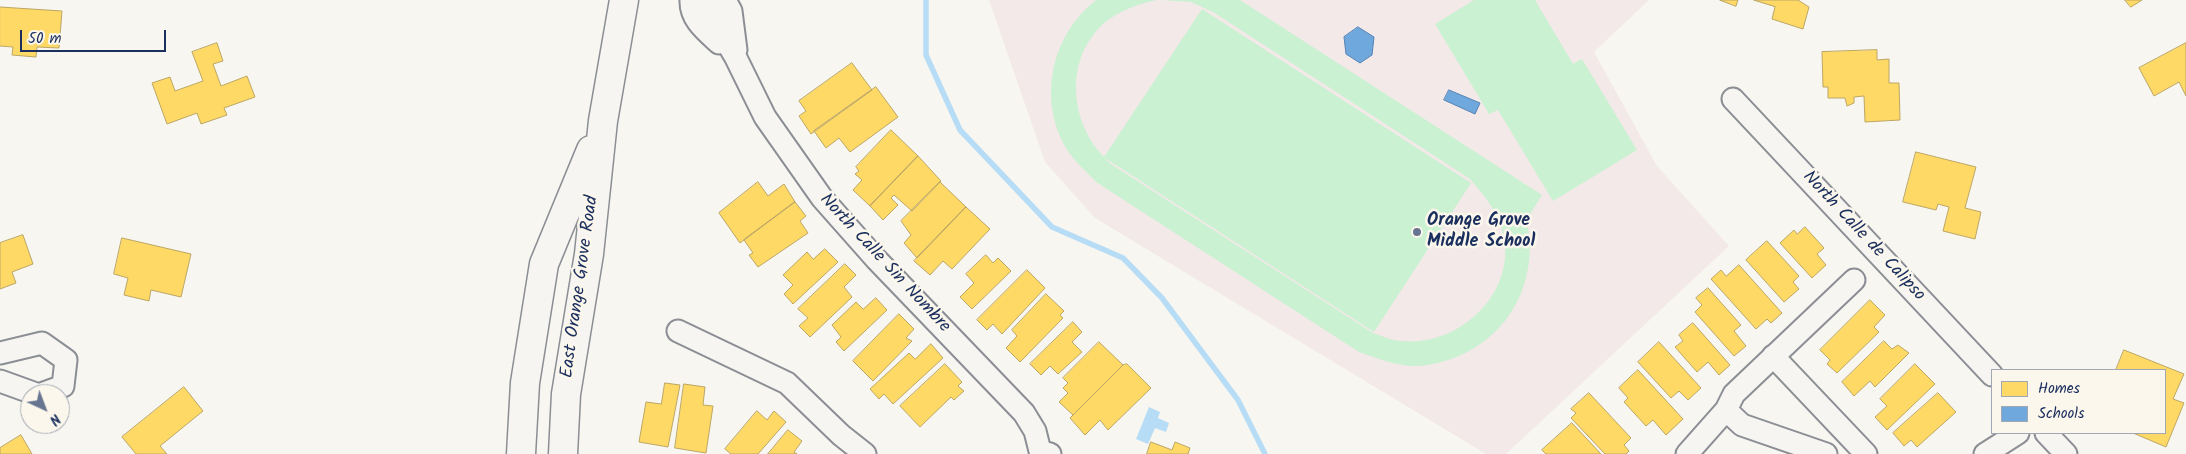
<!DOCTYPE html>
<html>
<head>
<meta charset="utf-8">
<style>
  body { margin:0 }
  #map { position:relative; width:2186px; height:454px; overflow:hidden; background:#f8f6f0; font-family:Kalam,sans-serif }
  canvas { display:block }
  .legend { position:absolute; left:1991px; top:369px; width:175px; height:65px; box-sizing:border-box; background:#fbf7ec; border:1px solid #a1a7b3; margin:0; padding:6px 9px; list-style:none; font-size:15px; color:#1b2f5e }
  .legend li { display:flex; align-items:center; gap:10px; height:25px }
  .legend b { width:25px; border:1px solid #a1a7b3 }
  .north { position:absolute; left:20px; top:384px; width:50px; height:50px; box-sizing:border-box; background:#fbf7ec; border:1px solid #a1a7b3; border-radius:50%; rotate:137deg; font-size:14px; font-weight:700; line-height:20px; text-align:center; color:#1b2f5e }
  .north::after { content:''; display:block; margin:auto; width:18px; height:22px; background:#687591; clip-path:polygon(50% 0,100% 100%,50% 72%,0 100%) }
  .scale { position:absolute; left:20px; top:30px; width:146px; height:22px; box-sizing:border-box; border:2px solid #1b2f5e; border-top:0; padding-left:6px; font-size:15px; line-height:18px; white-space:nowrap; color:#1b2f5e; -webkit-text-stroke:4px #fbf7ec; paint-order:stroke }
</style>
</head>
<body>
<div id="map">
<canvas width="2186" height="454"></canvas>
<ul class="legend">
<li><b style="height:14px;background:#ffd966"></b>Homes</li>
<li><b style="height:14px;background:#6fa8dc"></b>Schools</li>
</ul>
<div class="north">N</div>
<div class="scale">50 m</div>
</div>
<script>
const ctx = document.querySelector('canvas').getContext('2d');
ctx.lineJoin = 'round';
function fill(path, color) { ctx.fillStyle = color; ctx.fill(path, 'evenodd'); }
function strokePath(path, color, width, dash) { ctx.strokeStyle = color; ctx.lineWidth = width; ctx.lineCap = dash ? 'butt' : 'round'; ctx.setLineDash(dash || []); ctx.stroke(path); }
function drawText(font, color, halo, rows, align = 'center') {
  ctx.font = font + ' Kalam,sans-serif'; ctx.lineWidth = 5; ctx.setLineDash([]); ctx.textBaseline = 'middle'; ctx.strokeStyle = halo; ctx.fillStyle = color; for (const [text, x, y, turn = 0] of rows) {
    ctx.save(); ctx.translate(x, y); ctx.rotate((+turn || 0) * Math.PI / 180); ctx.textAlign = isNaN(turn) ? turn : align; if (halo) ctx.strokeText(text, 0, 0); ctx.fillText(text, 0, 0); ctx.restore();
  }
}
fill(new Path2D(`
  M989,0H1649L1594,52L1657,166L1729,246L1506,454H1486L1095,218L1045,162Z`), '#f3e9e8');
fill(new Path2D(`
  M1096,0H1157C1134,5 1109,14 1094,34C1065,70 1073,126 1104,157L1202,9L1471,183L1374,332L1105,158L1111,164L1373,333C1382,336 1392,341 1402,341C1462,347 1522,288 1501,226C1494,207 1483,194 1470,179L1213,12L1191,2L1162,0H1240L1542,195L1529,216L1525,214C1544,283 1504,350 1433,364C1408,370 1383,361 1359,352L1096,182C1088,173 1077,164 1070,154C1036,104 1050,36 1096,0Z
  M1474,0H1535L1573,64L1582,59L1637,150L1553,201L1498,110L1489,114L1435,24Z`), '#caf1d2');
fill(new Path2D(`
  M1149,407L1160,412L1158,418L1169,423L1166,432L1155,428L1148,444L1136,439Z`), '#b7dcf6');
const homes = new Path2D(`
  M1720,0H1738L1736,6Z
  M1754,0H1798L1809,7L1803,29L1772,19L1775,7Z
  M2125,0H2142L2131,7Z
  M0,7L62,11L59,48L37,47L36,57L12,55L13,47L0,46Z
  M217,43L223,61L213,64L221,86L247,76L255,97L224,108L227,115L201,124L197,113L167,124L152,83L170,77L175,91L203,81L192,52Z
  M2186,43V96L2179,82L2154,96L2139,68Z
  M1877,50V60L1889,59V83H1899L1900,120L1865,122L1864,96L1854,97V103L1847,106L1845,98H1828V87H1823L1822,52Z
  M852,63L872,90L811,134L799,116L806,111L799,101Z
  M876,87L898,117L850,152L839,138L826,148L814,131Z
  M891,130L918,156L870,206L853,190L862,180L855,174L859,171L856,167Z
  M1916,152L1976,167L1965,208L1981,212L1975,239L1943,231L1949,207L1938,204L1936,210L1903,202Z
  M918,156L941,181L912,211L894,195L891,198L898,205L883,220L870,206Z
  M758,182L768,196L784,184L795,202L740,243L719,213Z
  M940,182L966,207L917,258L904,243L911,235L901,221Z
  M795,202L806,216L800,221L808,233L758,267L749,255L753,253L744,240Z
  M966,207L990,229L952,269L943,261L930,275L914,261Z
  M1805,227L1824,248L1817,254L1826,265L1812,278L1780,243L1794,230L1797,234Z
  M23,235L33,264L12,272L16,283L0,289V243Z
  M122,238L191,254L181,297L151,290L149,301L124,295L128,278L114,274Z
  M1767,241L1799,276L1793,282L1799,289L1784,302L1746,260Z
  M825,249L838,262L793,304L784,294L793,285L783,275L807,252L813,259Z
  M986,255L993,263L998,258L1011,271L972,309L960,297L974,283L966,274Z
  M845,264L856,275L844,287L852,297L810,337L799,326L808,318L798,309Z
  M1739,265L1782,313L1771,323L1767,319L1756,329L1711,279L1721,270L1726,276Z
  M1027,270L1045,288L1002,334L993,324L987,330L977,320Z
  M1708,288L1741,325L1734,331L1746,346L1734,356L1695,312L1702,305L1696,298Z
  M1046,294L1064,311L1060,315L1063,318L1020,362L1006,348L1017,336L1012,330Z
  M876,298L887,310L844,351L836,342L841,337L832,325L856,302L863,309Z
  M1870,300L1885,315L1874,327L1879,332L1837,373L1827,364L1830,360L1820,350Z
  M899,314L914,329L906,338L912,341L873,381L853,361Z
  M1073,322L1082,332L1072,342L1082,352L1058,374L1050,366L1041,375L1030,364Z
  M1693,323L1730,365L1719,375L1708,362L1697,372L1675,347L1683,341L1679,335Z
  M1884,341L1892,349L1898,345L1909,353L1875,387L1870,381L1854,396L1842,382Z
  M1099,342L1123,365L1073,415L1059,402L1068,393L1063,388L1068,383L1063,378Z
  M1659,342L1701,388L1688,400L1679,391L1671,398L1638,362Z
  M931,344L943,358L893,404L884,394L879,399L870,389L909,353L915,359Z
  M2124,350L2184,374L2173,399L2184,403L2166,447L2133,433H2165V370H2116Z
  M945,364L962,382L958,386L964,391L954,400L951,397L920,427L900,406Z
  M1127,364L1151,388L1108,430L1100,420L1085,435L1070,418L1123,365Z
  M1915,364L1935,384L1887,430L1875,417L1887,406L1880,399Z
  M1638,370L1683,419L1666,435L1653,420L1646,426L1624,402L1628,398L1619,388Z
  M665,383L680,385L668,447L639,442L646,402L661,404Z
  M684,384L705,387L703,405L713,406L706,453L675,448Z
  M184,387L203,411L160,446L167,454H136L122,437Z
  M1589,393L1631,438L1624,445L1629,451L1626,454H1605L1571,418L1576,413L1571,409Z
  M1938,393L1956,412L1917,447L1911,440L1904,446L1893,433Z
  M757,411L767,420L774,411L786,422L758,454H731L725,449Z
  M1572,423L1601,454H1546L1542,450Z
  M788,430L802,441L794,452L797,454H768Z
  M21,435L32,454H0V448Z
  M1151,442L1172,450L1175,442L1190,448L1188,454H1147Z`);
fill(homes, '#ffd966');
strokePath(homes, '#bba664', 1);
const schools = new Path2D(`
  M1358,27L1374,37L1372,55L1360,63L1346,54L1344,37Z
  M1449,90L1480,103L1475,114L1444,100Z`);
fill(schools, '#6fa8dc');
strokePath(schools, '#5684b6', 1);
strokePath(new Path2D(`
  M926,0V55L960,130L1052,227L1123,258L1162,298L1238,400L1265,454`), '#b7dcf6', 5.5);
const minor = new Path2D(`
  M691,0C690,19 706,31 719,43
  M702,0L736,58L765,117L822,198L876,259L1024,413L1035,431L1040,451L1050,454
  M725,0L731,11L736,50
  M1733,99L1992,375
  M678,331L787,383L841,435L865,454
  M0,353L42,343L66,360L63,386L41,394
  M1773,356L1866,454
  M0,381L36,394
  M1726,410L1742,425L1826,454
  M2046,433L2066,454
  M1687,454L1726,410L1734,394L1854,280
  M1985,454L2018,433`);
const major = new Path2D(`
  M521,454L525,383L544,264L591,150
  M563,454L566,394L589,254L603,121L624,0`);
strokePath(minor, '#8b8e94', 25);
strokePath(major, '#8b8e94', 31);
strokePath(minor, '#f6f5f1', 21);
strokePath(major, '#f6f5f1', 28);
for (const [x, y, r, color] of [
  [1417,232,5,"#687591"]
]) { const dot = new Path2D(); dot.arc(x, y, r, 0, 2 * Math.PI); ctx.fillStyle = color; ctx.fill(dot); strokePath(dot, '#fbf7ec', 2); }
drawText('bold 18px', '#1b2f5e', '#fbf7ec', [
  ["Orange Grove",1427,222],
  ["Middle School",1427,243]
], 'left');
drawText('18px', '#1b2f5e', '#fbf7ec', [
  ["North Calle de Calipso",1863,237,47],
  ["North Calle Sin Nombre",884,264,47],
  ["East Orange Grove Road",581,287,-82]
]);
</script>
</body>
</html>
